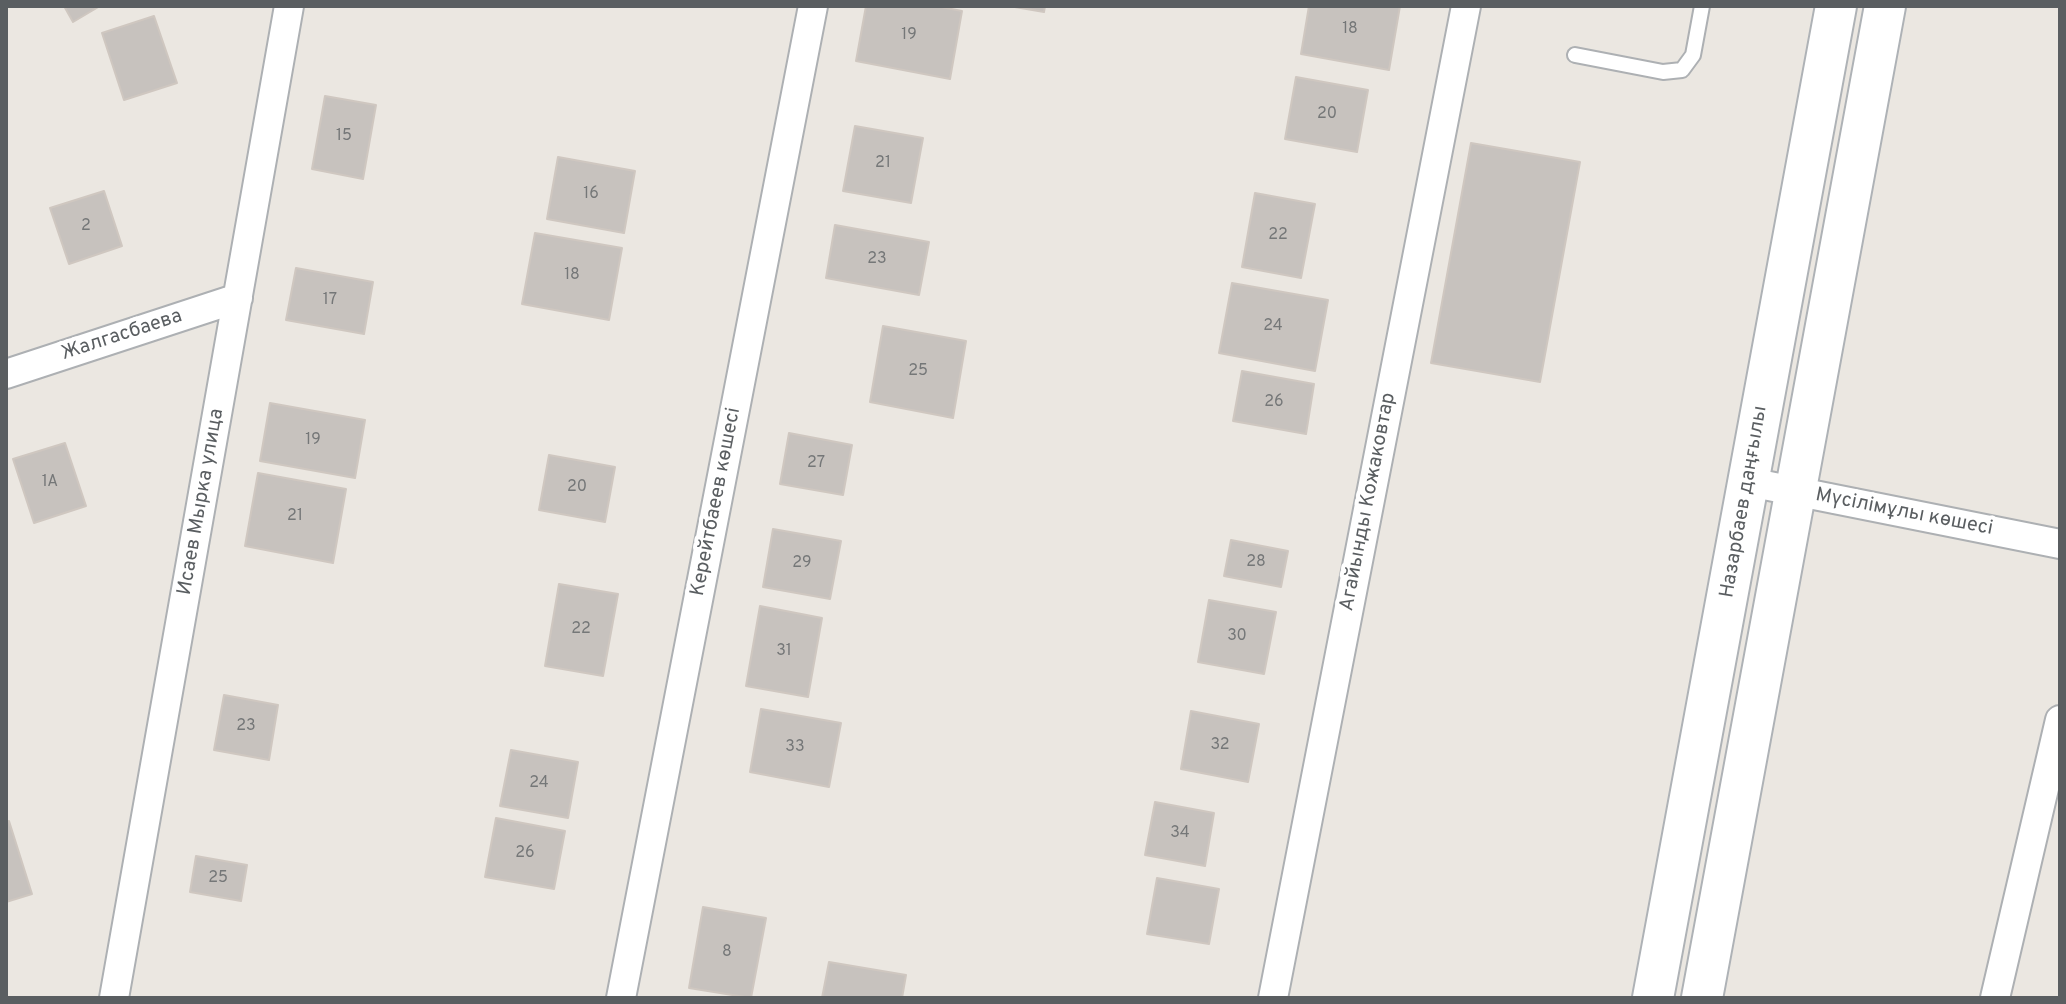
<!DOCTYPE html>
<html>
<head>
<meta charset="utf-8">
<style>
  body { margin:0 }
  #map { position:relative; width:2066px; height:1004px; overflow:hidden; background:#ebe7e1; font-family:Overpass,sans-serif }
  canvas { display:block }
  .frame { position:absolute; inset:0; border:8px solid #5a5e61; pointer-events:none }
</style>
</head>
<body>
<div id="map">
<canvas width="2066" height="1004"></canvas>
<div class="frame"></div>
</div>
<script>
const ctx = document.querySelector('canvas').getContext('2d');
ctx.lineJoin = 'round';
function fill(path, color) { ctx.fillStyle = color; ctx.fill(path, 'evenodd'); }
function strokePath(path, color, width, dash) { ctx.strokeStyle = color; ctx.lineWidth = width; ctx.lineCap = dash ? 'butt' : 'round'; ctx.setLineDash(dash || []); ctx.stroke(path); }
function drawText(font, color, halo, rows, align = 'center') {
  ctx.font = font + ' Overpass,sans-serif'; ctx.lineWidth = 8; ctx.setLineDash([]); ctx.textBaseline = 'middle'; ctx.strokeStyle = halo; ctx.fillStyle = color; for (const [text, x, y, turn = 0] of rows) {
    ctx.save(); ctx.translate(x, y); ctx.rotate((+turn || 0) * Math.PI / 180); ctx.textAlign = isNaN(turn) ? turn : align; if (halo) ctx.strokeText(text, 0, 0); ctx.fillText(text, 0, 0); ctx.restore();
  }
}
const building = new Path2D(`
  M64,6H100L73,22Z
  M866,6H936L962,11L950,79L856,61Z
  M1009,6H1045L1044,12Z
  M1309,6H1400L1389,70L1301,54Z
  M154,16L177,83L124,100L102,33Z
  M1296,77L1368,90L1357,152L1285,139Z
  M325,96L376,105L363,179L312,169Z
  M855,126L923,138L911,203L843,191Z
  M1471,143L1580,162L1540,382L1431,363Z
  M558,157L635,171L624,233L547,219Z
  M104,191L122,246L69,264L50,208Z
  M1255,193L1315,204L1301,278L1242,267Z
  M835,225L929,242L919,295L826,278Z
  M535,233L622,248L609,320L522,304Z
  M296,268L373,282L364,334L286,320Z
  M1232,283L1328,300L1315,371L1219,353Z
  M883,326L966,341L953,418L870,402Z
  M1242,371L1314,384L1306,434L1233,421Z
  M270,403L365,420L355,478L260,461Z
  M789,433L852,445L843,495L780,484Z
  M65,443L86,506L34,523L13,459Z
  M549,455L615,467L605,522L539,510Z
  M258,473L346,489L333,563L245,546Z
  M773,529L841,541L830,599L763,587Z
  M1231,540L1288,551L1281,587L1224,576Z
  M559,584L618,594L603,676L545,666Z
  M1209,600L1276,612L1264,674L1198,662Z
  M760,606L822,618L808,697L746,686Z
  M224,695L278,705L269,760L214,750Z
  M761,709L841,723L829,787L750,772Z
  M1191,711L1259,724L1248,782L1181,769Z
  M511,750L578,762L568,818L500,806Z
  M1155,802L1214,813L1205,866L1145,855Z
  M496,818L565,831L554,889L485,877Z
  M9,821L32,894L6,902V822Z
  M196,856L247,865L241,901L190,892Z
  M1157,878L1219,889L1209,944L1147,934Z
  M703,907L766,918L751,998L689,988Z
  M829,962L906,975L902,998H822Z`);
fill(building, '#c7c2be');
strokePath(building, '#cfc7c0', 2);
const lane = new Path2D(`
  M1575,55L1663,72L1682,70L1693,55L1702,6`);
const street = new Path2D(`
  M6,374L238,298
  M1749,482L2060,544
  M114,998L289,6
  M621,998L813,6
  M1273,998L1466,6
  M1995,998L2060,720`);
const secondary = new Path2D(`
  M1653,998L1836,6
  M1702,998L1885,6`);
strokePath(lane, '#adb0b3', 18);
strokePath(street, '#adb0b3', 32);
strokePath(secondary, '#aeb2b6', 44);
strokePath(lane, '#fff', 14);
strokePath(street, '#fff', 28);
strokePath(secondary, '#fff', 40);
drawText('16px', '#757778', null, [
  ["18",1350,30],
  ["19",909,36],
  ["20",1327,115],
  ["15",344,137],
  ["21",883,164],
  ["16",591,195],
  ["2",86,227],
  ["22",1278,236],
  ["23",877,260],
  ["18",572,276],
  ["17",330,301],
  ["24",1273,327],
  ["25",918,372],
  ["26",1274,403],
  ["19",313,441],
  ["27",816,464],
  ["1А",50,483],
  ["20",577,488],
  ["21",295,517],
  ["28",1256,563],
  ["29",802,564],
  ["22",581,630],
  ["30",1237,637],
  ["31",784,652],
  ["23",246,727],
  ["32",1220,746],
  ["33",795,748],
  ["24",539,784],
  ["34",1180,834],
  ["26",525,854],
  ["25",218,879],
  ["8",727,953]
]);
drawText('20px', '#5a5e61', '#fff', [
  ["Жалгасбаева",122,336,-18],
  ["Исаев Мырка улица",202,502,-80],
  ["Керейтбаеев көшесі",717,502,-79],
  ["Агайынды Кожаковтар",1369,502,-79],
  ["Назарбаев даңғылы",1745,502,-80],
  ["Мүсілімұлы көшесі",1904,513,11]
]);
</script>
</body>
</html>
